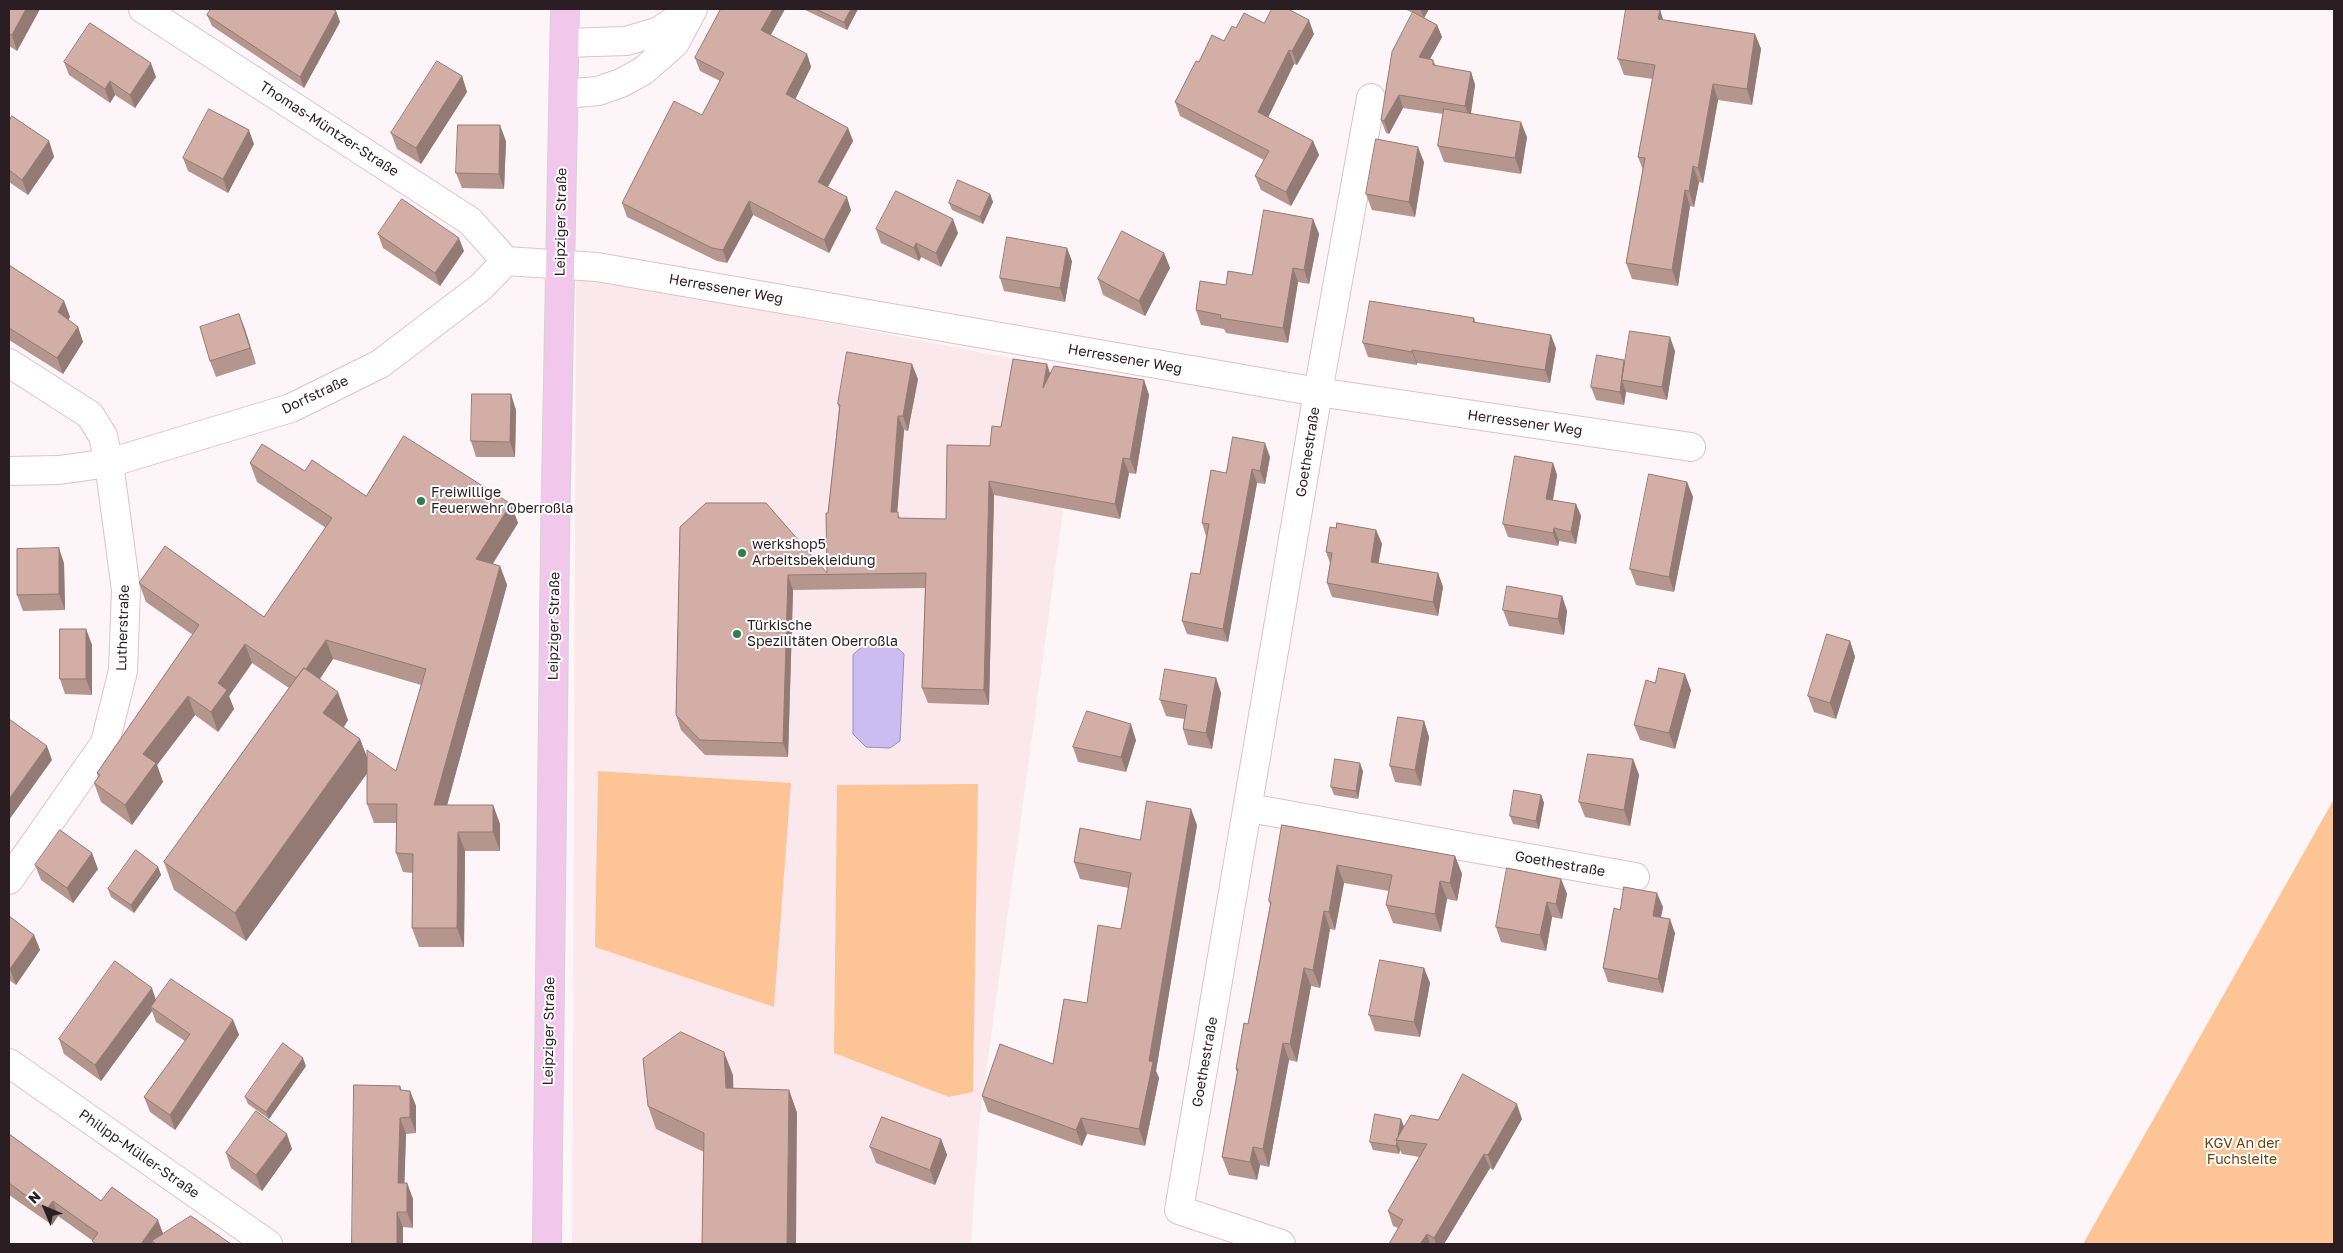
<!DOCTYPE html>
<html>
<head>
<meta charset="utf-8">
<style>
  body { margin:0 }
  #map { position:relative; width:2343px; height:1253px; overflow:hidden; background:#fdf5f7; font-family:"Golos Text",sans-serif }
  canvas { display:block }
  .frame { position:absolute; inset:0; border:10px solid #2b1e22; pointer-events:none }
  .north { position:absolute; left:20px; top:1183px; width:50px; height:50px; -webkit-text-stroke:4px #fff; paint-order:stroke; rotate:315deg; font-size:14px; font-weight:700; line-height:20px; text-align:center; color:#2b1e22 }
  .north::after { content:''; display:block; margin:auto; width:18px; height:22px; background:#2b1e22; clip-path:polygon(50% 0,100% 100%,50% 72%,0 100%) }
</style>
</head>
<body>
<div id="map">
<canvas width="2343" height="1253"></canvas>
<div class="frame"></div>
<div class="north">N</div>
</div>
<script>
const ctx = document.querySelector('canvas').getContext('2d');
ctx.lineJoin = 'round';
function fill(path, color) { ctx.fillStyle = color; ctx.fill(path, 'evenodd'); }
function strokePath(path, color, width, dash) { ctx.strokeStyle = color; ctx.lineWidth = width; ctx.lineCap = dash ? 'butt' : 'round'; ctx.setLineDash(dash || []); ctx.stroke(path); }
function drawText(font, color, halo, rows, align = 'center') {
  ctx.font = font + ' "Golos Text",sans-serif'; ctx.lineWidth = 4; ctx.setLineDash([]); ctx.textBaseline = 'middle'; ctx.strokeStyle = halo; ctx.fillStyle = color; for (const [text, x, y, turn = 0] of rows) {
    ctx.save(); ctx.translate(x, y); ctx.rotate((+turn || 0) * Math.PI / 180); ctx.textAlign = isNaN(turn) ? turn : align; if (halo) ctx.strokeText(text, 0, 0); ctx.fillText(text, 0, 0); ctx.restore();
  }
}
fill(new Path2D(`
  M576,274L1082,372L979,1124L971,1244H572Z`), '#fbe8ed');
fill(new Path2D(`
  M598,771L791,783L774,1007L595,947Z
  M978,784L973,1092L949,1097L834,1053L837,785Z
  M2334,799V1244H2083Z`), '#fdc595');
const water = new Path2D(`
  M867,643H892L904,654L900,741L890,748L866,747L853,734V655Z`);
fill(water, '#cdbcf1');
strokePath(water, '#9c8db3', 1);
const street = new Path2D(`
  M143,9L470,221L506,261
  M9,363L90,415L103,436L109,463L126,590L123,671L105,743L9,880
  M9,471L59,470L109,463L291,408L380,364L481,287L506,261L597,267L1318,392L1691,447
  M1249,808L1635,877
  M9,1063L268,1244
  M1281,1244L1179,1210L1318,392L1371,98`);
const secondary = new Path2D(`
  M565,43L626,41L657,32L691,10
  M564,94L598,91L621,83L643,71L675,43L693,9`);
const primary = new Path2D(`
  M547,1244L555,538L565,9`);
strokePath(street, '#e4bfc9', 30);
strokePath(secondary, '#e4bfc9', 30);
strokePath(primary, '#d5d2d3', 30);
strokePath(street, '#fff', 28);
strokePath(secondary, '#fff', 28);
strokePath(primary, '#f1c8ec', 28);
fill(new Path2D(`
  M9,9H40L17,51L9,46Z
  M721,9H785L771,35L807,54L811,67L795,99L848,128L853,141L828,187L851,210L829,253L753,215L727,263L717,261L627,217L622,203L702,115L720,81L700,71L695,58Z
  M803,9H858L847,30Z
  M1405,9H1429L1424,18L1437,25L1442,37L1430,59L1433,60L1436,66L1471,72L1475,85L1471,114L1527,137L1521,174L1444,162L1438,146L1443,114L1403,108L1389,134L1386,133L1381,120L1413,13Z
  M1660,10L1663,20L1755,34L1761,49L1752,105L1718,100L1703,183L1699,182L1694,207L1690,206L1678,286L1632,279L1626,263L1643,170L1638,157L1653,79L1624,75L1618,59Z
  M336,11L340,22L304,88L212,26L207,15Z
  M1264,23L1314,34L1297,65L1294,64L1268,117L1313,141L1319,155L1291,206L1261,190L1255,176L1264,160L1180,116L1175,102L1199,62L1224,41Z
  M64,62L156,77L135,108L115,95L110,103L69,75Z
  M462,76L467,92L421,164L397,149L391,133Z
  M9,122L49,141L54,157L28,195L9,182Z
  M506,141L504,189L462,188L456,173Z
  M254,144L228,193L188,171L183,158Z
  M1424,162L1415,217L1372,210L1366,194Z
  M990,194L993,202L983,224L952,210L949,203Z
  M1313,219L1319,234L1309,284L1298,282L1288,343L1226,333L1224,329L1201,325L1196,310L1226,285L1252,275Z
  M876,229L958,233L941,267L921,257L919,261L881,243Z
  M378,234L464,251L440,286L383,248Z
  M1164,253L1170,268L1145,316L1103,295L1098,279Z
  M1072,261L1065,302L1004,291L1000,278Z
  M9,265L64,301L70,317L68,320L78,327L83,342L63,374L9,340Z
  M239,314L256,364L216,377L210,361Z
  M1474,318L1476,323L1556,348L1550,383L1417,363V365L1368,357L1363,343Z
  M1675,351L1667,400L1626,392L1624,405L1596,400L1591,387L1625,361Z
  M1050,373L1144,380L1149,395L1136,474L1129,473L1120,519L994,495L989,705L928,703L922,688L925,588L793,590L788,757L705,755L681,730L676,715L680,527L827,573L828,513L839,409L838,404L918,379L908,431L904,430L897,512L900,518L946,519L1001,427Z
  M516,410L515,457H476L471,441Z
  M1270,457L1265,484L1257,483L1228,642L1187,634L1182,621L1200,574L1206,536L1202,523L1226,473Z
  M250,463L305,471L366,496L511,504L518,523L493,564L500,566L507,585L447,805H493L500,824V851H465L464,947H419L412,928L413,873L403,872L396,853V823H374L367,804V773L246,941L174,890L164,862L289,688L252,663L229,696L234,709L218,732L195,715L157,765L163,782L132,825L101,802L94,783L98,777L97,773L193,635L146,602L139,583L264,617L326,528L257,482ZM333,659L421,685L396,771L367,757L360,739L344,727L348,720L320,679Z
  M1553,463L1557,475L1553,500L1576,504L1581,516L1576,544L1559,541L1558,546L1508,537L1503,524Z
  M1687,482L1693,497L1674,592L1636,585L1630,569Z
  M1336,528L1376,530L1382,544L1378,563L1438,573L1443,587L1438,616L1332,597L1327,583L1330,563L1326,552Z
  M64,563L65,610L23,611L17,595Z
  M1562,596L1567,611L1564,635L1509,626L1503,610Z
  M86,629L92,645V695L65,694L60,679Z
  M1850,641L1855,657L1836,719L1814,712L1808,696Z
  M1216,678L1221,693L1212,749L1188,745L1183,729L1184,719L1166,716L1160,700Z
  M1655,683L1691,690L1675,749L1640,740L1634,725Z
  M1424,721L1429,737L1421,786L1395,782L1390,766Z
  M1136,740L1126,772L1078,762L1073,747Z
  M1633,759L1639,775L1630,826L1585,817L1579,802Z
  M1363,771L1358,799L1334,795L1331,787Z
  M1541,795L1544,803L1539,829L1513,824L1510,816Z
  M1197,825L1156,1071L1159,1078L1145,1146L1087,1134L1082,1146L988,1112L982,1096L1053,1064L1087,1003L1121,929L1129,888L1080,879L1074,862L1140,840Z
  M1282,825L1455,856L1462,874L1457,901L1447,899L1441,932L1393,923L1386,905L1389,891L1344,883L1335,930L1330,929L1320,988L1311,986L1297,1062L1289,1060L1269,1167L1260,1165L1257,1180L1229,1175L1222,1157L1237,1073L1236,1069L1248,1024L1270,905L1269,901Z
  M35,865L98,869L73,903L41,880Z
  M158,867L161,875L134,913L111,897L108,889Z
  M1561,879L1567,894L1562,919L1552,917L1546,951L1501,942L1496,927Z
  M1663,907L1661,917L1675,933L1663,993L1608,982L1603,968L1620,910Z
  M9,916L34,935L40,950L16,985L9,980Z
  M1424,968L1430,983L1420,1037L1375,1031L1369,1015Z
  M156,1000L233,1020L239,1035L175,1130L150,1112L144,1097L185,1041L156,1022L152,1011L101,1081L64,1054L59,1039Z
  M306,1066L269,1119L248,1104L245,1097Z
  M733,1075V1088L789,1090L797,1113L704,1152L656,1129L648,1106Z
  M400,1086L402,1091H410L416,1106V1133L406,1134L404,1183H407L413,1199V1228L403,1227V1244H352Z
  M1401,1119L1404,1127L1438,1120L1522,1119L1493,1170L1490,1168L1444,1244H1389L1398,1228L1393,1226L1388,1211L1419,1157L1402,1154L1400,1150L1399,1154L1373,1150L1370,1142Z
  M9,1134L101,1201L163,1234L231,1244H94L93,1241L58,1216L52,1225L9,1195Z
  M941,1139L947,1155L935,1185L876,1163L870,1147Z
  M292,1149L262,1191L231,1168L226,1153Z`), '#b5968f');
fill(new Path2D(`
  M26,9H40L17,51L12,35Z
  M773,9H785L766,43L761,30Z
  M851,9H858L847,30L844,22Z
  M1420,9H1429L1424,18Z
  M1660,10L1665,26L1658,19Z
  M336,11L340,22L304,88L300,77Z
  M1309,20L1314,34L1297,65L1292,51Z
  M1437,25L1442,37L1424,70L1419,57Z
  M1755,34L1761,49L1752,105L1747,89Z
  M1289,50L1294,64L1264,126L1258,112Z
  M807,54L811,67L791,108L786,94Z
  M151,63L156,77L135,108L130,95Z
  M1471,72L1475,85L1470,118L1465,106Z
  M462,76L467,92L421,164L416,148Z
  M110,81L115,95L110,103L105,89Z
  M1713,84L1718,100L1703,183L1698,168Z
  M1399,95L1403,108L1389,134L1384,121Z
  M1521,122L1527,137L1521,174L1515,158Z
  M500,125L506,141L504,189L499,174Z
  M848,128L853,141L823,195L818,182Z
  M249,130L254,144L228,193L223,179Z
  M49,141L54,157L28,195L22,180Z
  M1313,141L1319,155L1291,206L1286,192Z
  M1418,147L1424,162L1415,217L1409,202Z
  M1693,166L1699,182L1694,207L1689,191Z
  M1685,190L1690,206L1678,286L1672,270Z
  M990,194L993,202L983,224L980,217Z
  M847,197L851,210L829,253L824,240Z
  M749,201L753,215L727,263L723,250Z
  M953,219L958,233L941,267L936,253Z
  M1313,219L1319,234L1309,284L1304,270Z
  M459,238L464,251L440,286L435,273Z
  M916,243L921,257L919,261L914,248Z
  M1067,248L1072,261L1065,302L1060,288Z
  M1164,253L1170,268L1145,316L1139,301Z
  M1293,268L1298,282L1288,343L1283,328Z
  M64,301L70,317L64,328L58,312Z
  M239,314L245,329L256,364L250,348Z
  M78,327L83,342L63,374L57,358Z
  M1551,335L1556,348L1550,383L1545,370Z
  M1670,337L1675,351L1667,400L1662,387Z
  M1412,350L1417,363V365L1412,352Z
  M1624,360L1622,380L1626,392L1624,405L1620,392Z
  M912,364L918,379L908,431L903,416Z
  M1047,364L1052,379L1043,388Z
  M1144,380L1149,395L1136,474L1130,459Z
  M511,394L516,410L515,457L510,442Z
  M898,416L904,430L896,527L891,512Z
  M1265,443L1270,457L1265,484L1260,471Z
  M1123,458L1129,473L1120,519L1115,504Z
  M1553,463L1557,475L1551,511L1546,499Z
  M1252,469L1257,483L1228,642L1223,629Z
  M989,481L994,495L989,705L984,690Z
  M1687,482L1693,497L1674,592L1669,577Z
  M511,504L518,523L483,578L476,559Z
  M1576,504L1581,516L1576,544L1571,532Z
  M1554,528L1559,541L1558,546L1553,533Z
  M1376,530L1382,544L1376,576L1371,562Z
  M59,548L64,563L65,610L59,594Z
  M500,566L507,585L442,824L434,805Z
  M1438,573L1443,587L1438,616L1433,602Z
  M788,575L793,590L788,757L783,743Z
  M1562,596L1567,611L1564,635L1558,619Z
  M86,629L92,645V695L86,679Z
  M326,640L333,659L306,699L299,680Z
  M1850,641L1855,657L1836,719L1830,703Z
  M245,644L252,663L229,696L234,709L218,732L211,712L218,683Z
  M1685,674L1691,690L1675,749L1669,733Z
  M1216,678L1221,693L1212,749L1206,733Z
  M338,692L348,720L334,742L323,713Z
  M188,696L195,715L157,765L163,782L132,825L125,805L143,754Z
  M1424,721L1429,737L1421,786L1415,770Z
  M1131,724L1136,740L1126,772L1121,757Z
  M360,739L371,768L246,941L235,913Z
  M47,746L52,760L9,820V799Z
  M1633,759L1639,775L1630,826L1624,810Z
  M1360,763L1363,771L1358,799L1356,791Z
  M1541,795L1544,803L1539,829L1536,821Z
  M493,805L500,824V851L493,832Z
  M1191,809L1197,825L1156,1071L1159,1078L1145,1146L1139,1129L1149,1061Z
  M458,832L465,851L464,947L457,928Z
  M92,853L98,869L73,903L67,888Z
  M1455,856L1462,874L1457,901L1450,883Z
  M1337,865L1344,883L1335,930L1329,912Z
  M158,867L161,875L134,913L131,905Z
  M1561,879L1567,894L1562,919L1556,904Z
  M1440,881L1447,899L1441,932L1435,914Z
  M1657,893L1663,907L1658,930L1653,916Z
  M1547,902L1552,917L1546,951L1540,935Z
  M1324,911L1330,929L1320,988L1313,970Z
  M1670,919L1675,933L1663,993L1658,979Z
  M34,935L40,950L16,985L10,969Z
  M1304,968L1311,986L1297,1062L1290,1044Z
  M1424,968L1430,983L1420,1037L1414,1022Z
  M152,988L157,1003L151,1007L152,1011L101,1081L95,1065Z
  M233,1020L239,1035L175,1130L170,1115Z
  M1283,1043L1289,1060L1269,1167L1263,1149Z
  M724,1052L733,1075L734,1111L726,1088Z
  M303,1058L306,1066L269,1119L266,1112Z
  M789,1090L797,1113L796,1244H787Z
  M410,1091L416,1106V1133L410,1117Z
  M1517,1104L1522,1119L1493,1170L1488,1155Z
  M400,1118L406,1134L404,1199L398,1183Z
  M1081,1118L1087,1134L1082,1146L1076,1130Z
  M1401,1119L1404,1127L1397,1140Z
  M287,1134L292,1149L262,1191L256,1175Z
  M941,1139L947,1155L935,1185L930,1170Z
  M1397,1142L1400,1150L1399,1154L1396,1146Z
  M1253,1147L1260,1165L1257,1180L1250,1162Z
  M1484,1154L1490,1168L1444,1244H1436L1434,1238Z
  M407,1183L413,1199V1228L407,1212Z
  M53,1201L58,1216L52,1225L46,1210Z
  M397,1212L403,1227V1244H397Z
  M158,1220L164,1236L152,1241L153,1244H141Z
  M1427,1234L1430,1244H1420Z`), '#937a74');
const building = new Path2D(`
  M9,9H26L12,35L9,34Z
  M211,9H332L336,11L300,77L207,15Z
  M721,9H773L761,30L807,54L786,94L848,128L818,182L847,197L824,240L749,201L723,250L712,248L622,203L674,101L702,115L724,73L695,58Z
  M816,9H851L844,22Z
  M1272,9H1288L1309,20L1292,51L1289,50L1258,112L1313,141L1286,192L1255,176L1269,151L1175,102L1196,61L1199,62L1212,35L1224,41L1232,26L1236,28L1244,13L1264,23Z
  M1626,9H1650L1660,10L1658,19L1755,34L1747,89L1713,84L1698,168L1693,166L1689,191L1685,190L1672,270L1626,263L1645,158L1638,157L1655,65L1618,59Z
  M1413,12L1437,25L1419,57L1433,60V65L1471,72L1465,106L1399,95L1384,121L1381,120L1392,52Z
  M90,23L151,63L130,95L110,81L105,89L64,62Z
  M437,61L462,76L416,148L391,133Z
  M209,109L249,130L223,179L183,158Z
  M1444,109L1521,122L1515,158L1438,146Z
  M12,116L49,141L22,180L9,170V122Z
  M458,125H500L499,174L456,173Z
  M1376,139L1418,147L1409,202L1366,194Z
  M958,180L990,194L980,217L949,203Z
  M896,191L953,219L936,253L916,243L914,248L876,229Z
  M402,199L459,238L435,273L378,234Z
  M1264,210L1313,219L1304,270L1293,268L1283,328L1220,318L1221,315L1196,310L1200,281L1226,285L1228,271L1252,275Z
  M1122,231L1164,253L1139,301L1098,279Z
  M1007,237L1067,248L1060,288L1000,278Z
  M9,265L64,301L58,312L78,327L57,358L9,328Z
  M1370,301L1474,318L1473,322L1551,335L1545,370L1412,350V352L1363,343Z
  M239,314L250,348L210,361L200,327Z
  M1630,331L1670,337L1662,387L1622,380Z
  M847,352L912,364L903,416H898L891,512H898V518L946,519L947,445L990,446L992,426L1001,427L1013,359L1047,364L1043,388L1054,366L1144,380L1130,459L1123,458L1115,504L989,481L984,690L922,688L926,573L788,575L783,743L700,740L676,715L680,527L706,503H766L827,573L826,513H828L840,405L838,404Z
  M1597,355L1624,360L1620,392L1591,387Z
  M472,394H511L510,442L471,441Z
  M404,436L511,504L476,559L500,566L434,805H493V832H458L457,928H412L413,854L396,853L397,804H367V750L396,771L426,669L326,640L306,669L304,668L296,678L245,644L218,683L227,690L211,712L188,696L143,754L156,763L125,805L94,783L100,775L97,773L199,625L139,583L165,546L264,617L332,518L250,463L262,444L305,471L312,460L366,496Z
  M1233,437L1265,443L1260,471L1252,469L1223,629L1182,621L1191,573L1200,574L1209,524L1202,523L1211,470L1226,473Z
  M1515,456L1553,463L1546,499L1576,504L1571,532L1554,528L1553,533L1503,524Z
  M1649,474L1687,482L1669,577L1630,569Z
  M1337,523L1376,530L1371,562L1438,573L1433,602L1327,583L1332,553L1326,552L1330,527L1336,528Z
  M59,548V594L17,595V549Z
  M1507,586L1562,596L1558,619L1503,610Z
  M60,629H86V679H60Z
  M1827,634L1850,641L1830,703L1808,696Z
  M304,668L338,692L323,713L360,739L235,913L164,862Z
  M1659,668L1685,674L1669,733L1634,725L1646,680L1655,683Z
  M1165,669L1216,678L1206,733L1183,729L1187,705L1160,700Z
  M1087,711L1131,724L1121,757L1073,747Z
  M1398,717L1424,721L1415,770L1390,766Z
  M9,719L47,746L9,799Z
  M1588,754L1633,759L1624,810L1579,802Z
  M1335,759L1360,763L1356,791L1331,787Z
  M1514,790L1541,795L1536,821L1510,816Z
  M1147,801L1191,809L1149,1061L1153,1062L1139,1129L1081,1118L1076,1130L982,1096L1000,1044L1053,1064L1064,999L1087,1003L1098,925L1121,929L1131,873L1074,862L1080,828L1140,840Z
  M1282,825L1455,856L1450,883L1440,881L1435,914L1386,905L1392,875L1337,865L1329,912L1324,911L1313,970L1304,968L1290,1044L1283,1043L1263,1149L1253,1147L1250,1162L1222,1157L1238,1069H1236L1244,1023L1248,1024L1271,902L1269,901Z
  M60,830L92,853L67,888L35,865Z
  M136,850L158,867L131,905L108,889Z
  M1507,868L1561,879L1556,904L1547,902L1540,935L1496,927Z
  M1624,887L1657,893L1653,916L1670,919L1658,979L1603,968L1614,908L1620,910Z
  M9,916L34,935L10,969H9Z
  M1380,960L1424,968L1414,1022L1369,1015Z
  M115,961L152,988L95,1065L59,1039Z
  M171,979L233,1020L170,1115L144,1097L190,1034L151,1007Z
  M681,1032L724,1052L726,1088L789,1090L787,1244H702L704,1133L648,1106L643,1059Z
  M283,1043L303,1058L266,1112L245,1097Z
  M1463,1074L1517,1104L1488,1155L1484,1154L1434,1238L1427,1234L1420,1244H1389L1403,1220L1388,1211L1427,1144L1396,1140L1411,1115L1438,1120Z
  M354,1085L400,1086V1090L410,1091V1117L400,1118L398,1183H407V1212H397V1244H352Z
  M256,1111L287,1134L256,1175L226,1153Z
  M1375,1114L1401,1119L1398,1137L1396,1140L1397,1142L1396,1146L1370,1142Z
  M882,1117L941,1139L930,1170L870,1147Z
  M9,1134L101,1201L112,1187L158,1220L141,1244H96L92,1241L98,1233L53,1201L46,1210L9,1183Z
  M191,1216L231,1244H156L152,1241Z`);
fill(building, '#d2aea6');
strokePath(building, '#937a74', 1);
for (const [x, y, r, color] of [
  [421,501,5,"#2e7e4f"],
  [742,553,5,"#2e7e4f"],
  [737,634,5,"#2e7e4f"]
]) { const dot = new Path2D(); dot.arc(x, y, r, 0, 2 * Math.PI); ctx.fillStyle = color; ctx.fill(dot); strokePath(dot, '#fff', 2); }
drawText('14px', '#2b1e22', '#fff', [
  ["Thomas-Müntzer-Straße",329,129,33],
  ["Leipziger Straße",561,222,-89],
  ["Herressener Weg",726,289,10],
  ["Herressener Weg",1125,359,10],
  ["Dorfstraße",315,395,-25],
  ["Herressener Weg",1525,423,8],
  ["Goethestraße",1308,452,-81],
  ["Leipziger Straße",554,626,-89],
  ["Lutherstraße",123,628,-88],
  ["Goethestraße",1560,864,10],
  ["Leipziger Straße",549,1031,-89],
  ["Goethestraße",1205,1062,-80],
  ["Philipp-Müller-Straße",139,1154,35]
]);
drawText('14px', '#2b1e22', '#fff', [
  ["Freiwillige",431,493],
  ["Feuerwehr Oberroßla",431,509],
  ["werkshop5",752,545],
  ["Arbeitsbekleidung",752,561],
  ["Türkische",747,626],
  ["Spezilitäten Oberroßla",747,642]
], 'left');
drawText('14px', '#734106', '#fff', [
  ["KGV An der",2242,1144],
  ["Fuchsleite",2242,1160]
]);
</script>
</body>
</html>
